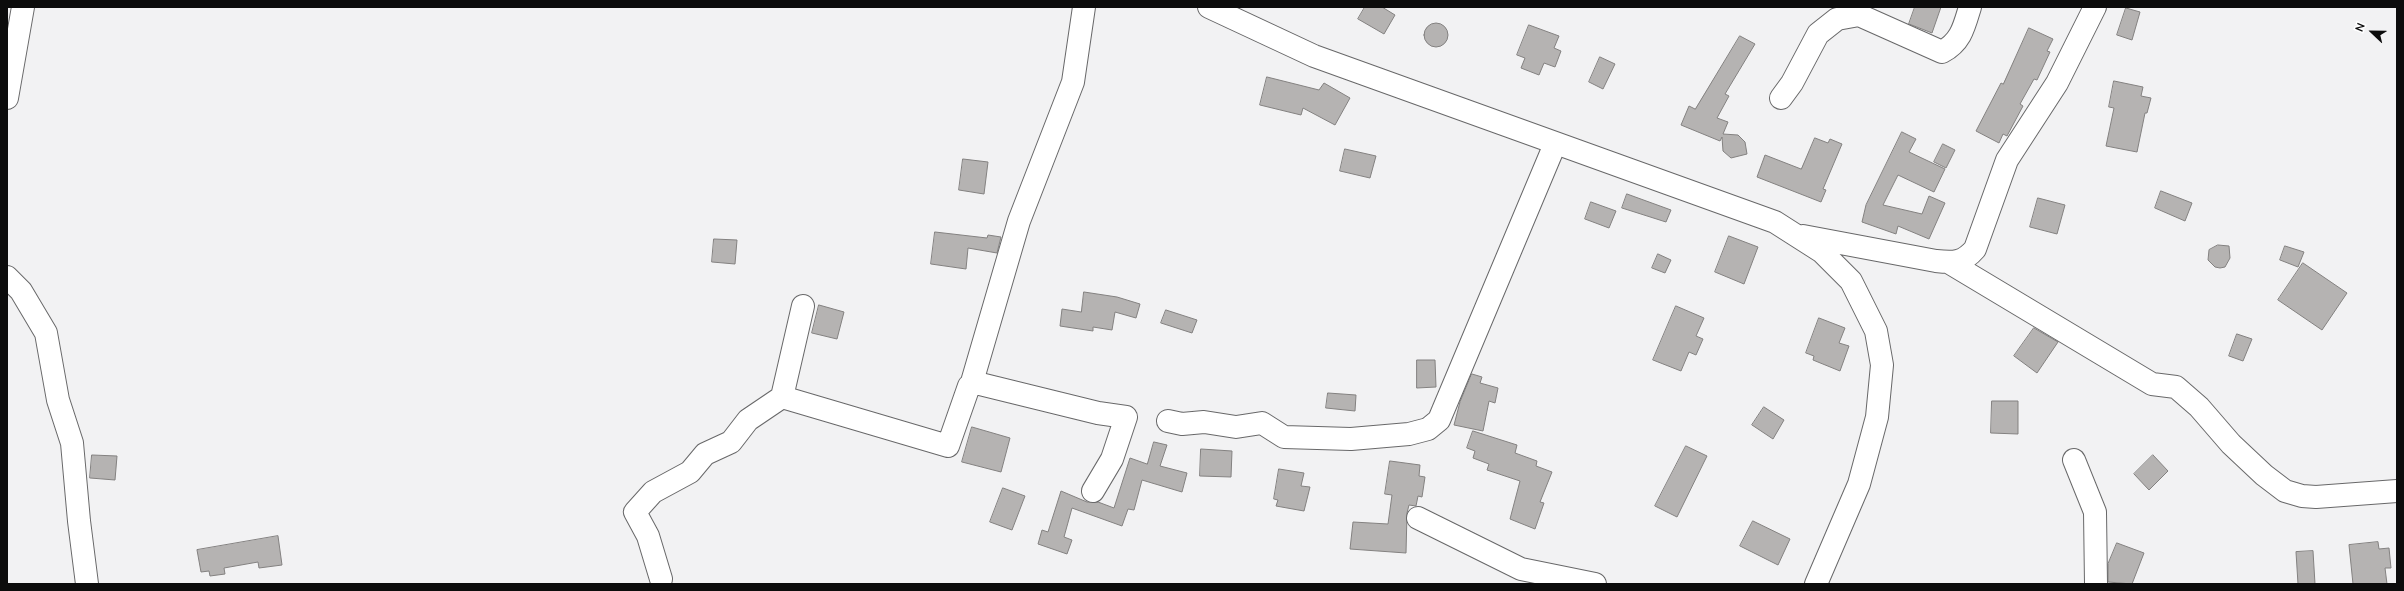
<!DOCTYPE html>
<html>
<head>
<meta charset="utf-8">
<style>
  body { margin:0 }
  #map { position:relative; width:2404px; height:591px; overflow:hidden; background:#f2f2f3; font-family:"Nunito Sans",sans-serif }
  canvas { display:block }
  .frame { position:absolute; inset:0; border:8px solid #0c0c0c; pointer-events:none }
  .north { position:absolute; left:2352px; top:12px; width:40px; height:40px; -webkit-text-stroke:3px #fff; paint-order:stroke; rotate:292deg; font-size:11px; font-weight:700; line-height:16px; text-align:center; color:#0c0c0c }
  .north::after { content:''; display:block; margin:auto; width:14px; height:18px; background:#0c0c0c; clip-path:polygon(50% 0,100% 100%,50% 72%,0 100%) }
</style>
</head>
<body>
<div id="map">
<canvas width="2404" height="591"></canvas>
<div class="frame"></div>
<div class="north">N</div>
</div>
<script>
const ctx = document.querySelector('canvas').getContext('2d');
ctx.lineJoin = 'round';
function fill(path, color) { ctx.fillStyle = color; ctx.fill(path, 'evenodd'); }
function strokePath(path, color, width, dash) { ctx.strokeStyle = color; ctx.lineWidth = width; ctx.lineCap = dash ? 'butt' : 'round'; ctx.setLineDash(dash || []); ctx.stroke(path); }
const building = new Path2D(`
  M1365,7H1382L1395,15L1384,34L1358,19Z
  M1915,7H1941L1932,33L1909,24Z
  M2126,8L2140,12L2132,40L2117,35Z
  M1424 35a12 12 0 1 1 24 0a12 12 0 1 1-24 0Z
  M1529,25L1559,36L1554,48L1561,51L1555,67L1544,63L1539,75L1521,68L1525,58L1517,55Z
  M2029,28L2053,39L2047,51L2050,52L2037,80L2034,79L2020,104L2023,106L2007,136L2003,134L1999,143L1976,131L2001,83L2003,84Z
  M1740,36L1755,44L1725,94L1729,96L1717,118L1728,122L1723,134L1738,135L1745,142L1747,154L1731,158L1723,151L1722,137L1720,141L1681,125L1689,106L1695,109Z
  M1600,57L1615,64L1603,89L1589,82Z
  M1267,77L1319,90L1324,83L1350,98L1335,125L1303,108L1301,115L1260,105Z
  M2114,81L2143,87L2141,96L2151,98L2147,113H2145L2137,152L2106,146L2114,108L2109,107Z
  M1902,132L1916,139L1909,152L1945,169L1934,192L1898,175L1883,205L1922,214L1929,196L1945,203L1929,239L1898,226L1896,234L1862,222L1866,205Z
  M1815,138L1828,143L1830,139L1842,144L1823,189L1826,190L1821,202L1757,177L1765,155L1801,169Z
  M1943,144L1955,150L1946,168L1934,162Z
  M1345,149L1376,156L1370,178L1340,171Z
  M963,159L988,162L984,194L959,190Z
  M2161,191L2192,203L2185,221L2155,208Z
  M1627,194L1671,210L1666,222L1622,208Z
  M2038,198L2065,205L2057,234L2030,227Z
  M1591,202L1616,211L1609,228L1585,219Z
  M935,232L987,238L988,235L1001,237L997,253L968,248L966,269L931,264Z
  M1729,236L1758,247L1744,284L1715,272Z
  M714,239L737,240L735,264L712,262Z
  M2218,245L2229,246L2230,258L2225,267L2220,268L2215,267L2208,260L2209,250Z
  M2285,246L2304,252L2298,267L2280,260Z
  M1658,254L1671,260L1665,273L1652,268Z
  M2303,263L2347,293L2322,330L2278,300Z
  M1084,292L1117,297L1140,304L1136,318L1115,312L1112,330L1093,327V331L1060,326L1062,309L1081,312Z
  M819,305L844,312L837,339L812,333Z
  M1676,306L1704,318L1696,336L1703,339L1696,355L1689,352L1681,371L1653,360Z
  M1166,310L1197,320L1192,333L1161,323Z
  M1819,318L1845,328L1839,343L1849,346L1840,371L1813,360L1814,356L1806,353Z
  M2034,328L2058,342L2037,373L2014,356Z
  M2237,334L2252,339L2243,361L2229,356Z
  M1417,360H1435L1436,387L1417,388Z
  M1472,374L1482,377L1480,383L1498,388L1495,403L1489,401L1483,431L1454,425L1460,402Z
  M1328,393L1356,395L1355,411L1326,408Z
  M1992,401H2018V434L1991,433Z
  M1764,407L1784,420L1773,439L1752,425Z
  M972,427L1010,438L1001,472L962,462Z
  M1473,431L1517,445L1515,453L1537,461L1536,466L1552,472L1540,502L1544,503L1535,529L1510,519L1520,481L1487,470L1489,464L1473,458L1475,451L1467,448Z
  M1154,442L1167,445L1160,466L1187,473L1182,492L1142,480L1134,510L1128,509L1122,526L1072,508L1064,537L1072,540L1067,554L1038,544L1042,530L1048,532L1061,491L1087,502H1098L1114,508L1130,458L1147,464Z
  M1686,446L1707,456L1677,517L1655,506Z
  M1201,449L1232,451L1231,477L1200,476Z
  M92,455L117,456L115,480L90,478Z
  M2153,455L2168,471L2149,490L2134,474Z
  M1390,461L1420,465L1419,476L1425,477L1422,497L1418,496L1416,506L1409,505L1407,513L1406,553L1350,549L1353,522L1388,524L1392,495L1385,494Z
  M1279,469L1304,473L1301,486L1310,487L1304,511L1276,506L1278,500L1274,499Z
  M1003,488L1025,496L1012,530L990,522Z
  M1753,521L1790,539L1778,565L1740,546Z
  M278,536L282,565L259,568L258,562L224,568L225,574L210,576L209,571L201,572L197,550Z
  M2378,542L2379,549L2389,548L2391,568H2385L2387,584H2353L2349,545Z
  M2117,543L2144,553L2132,584L2108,582V564Z
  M2313,551L2315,584H2298L2296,552Z`);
fill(building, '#b5b3b2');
strokePath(building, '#838180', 1);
const minor = new Path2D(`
  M1084,7L1073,82L1019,221L972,382L1098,413L1126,417L1112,459L1093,491
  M1209,7L1314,56L1775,222L1822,252L1851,281L1876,331L1882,365L1877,417L1859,484L1816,584
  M7,98L23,7
  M1781,98L1792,83L1818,34L1837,19L1859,15L1942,52C1961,42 1964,27 1970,7
  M1803,236L1936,261C1954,263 1963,263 1975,249L2007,160L2057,83L2095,7
  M1950,263L2152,384L2176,387L2199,407L2231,444L2264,475L2285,491L2302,496L2316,497L2397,491
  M7,277L21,291L46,333L58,400L72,443L79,521L87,584
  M1168,421L1182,424L1204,422L1236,427L1262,423L1284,437L1351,439L1409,434L1428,429L1439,420L1555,144
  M2074,460L2095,512L2096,584
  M1418,518L1521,569L1595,584
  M661,579L648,536L635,512L653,492L690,472L705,454L731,442L748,420L782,397L803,306L782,397L948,446L969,386`);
strokePath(minor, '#686869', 24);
strokePath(minor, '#fff', 22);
</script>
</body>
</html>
